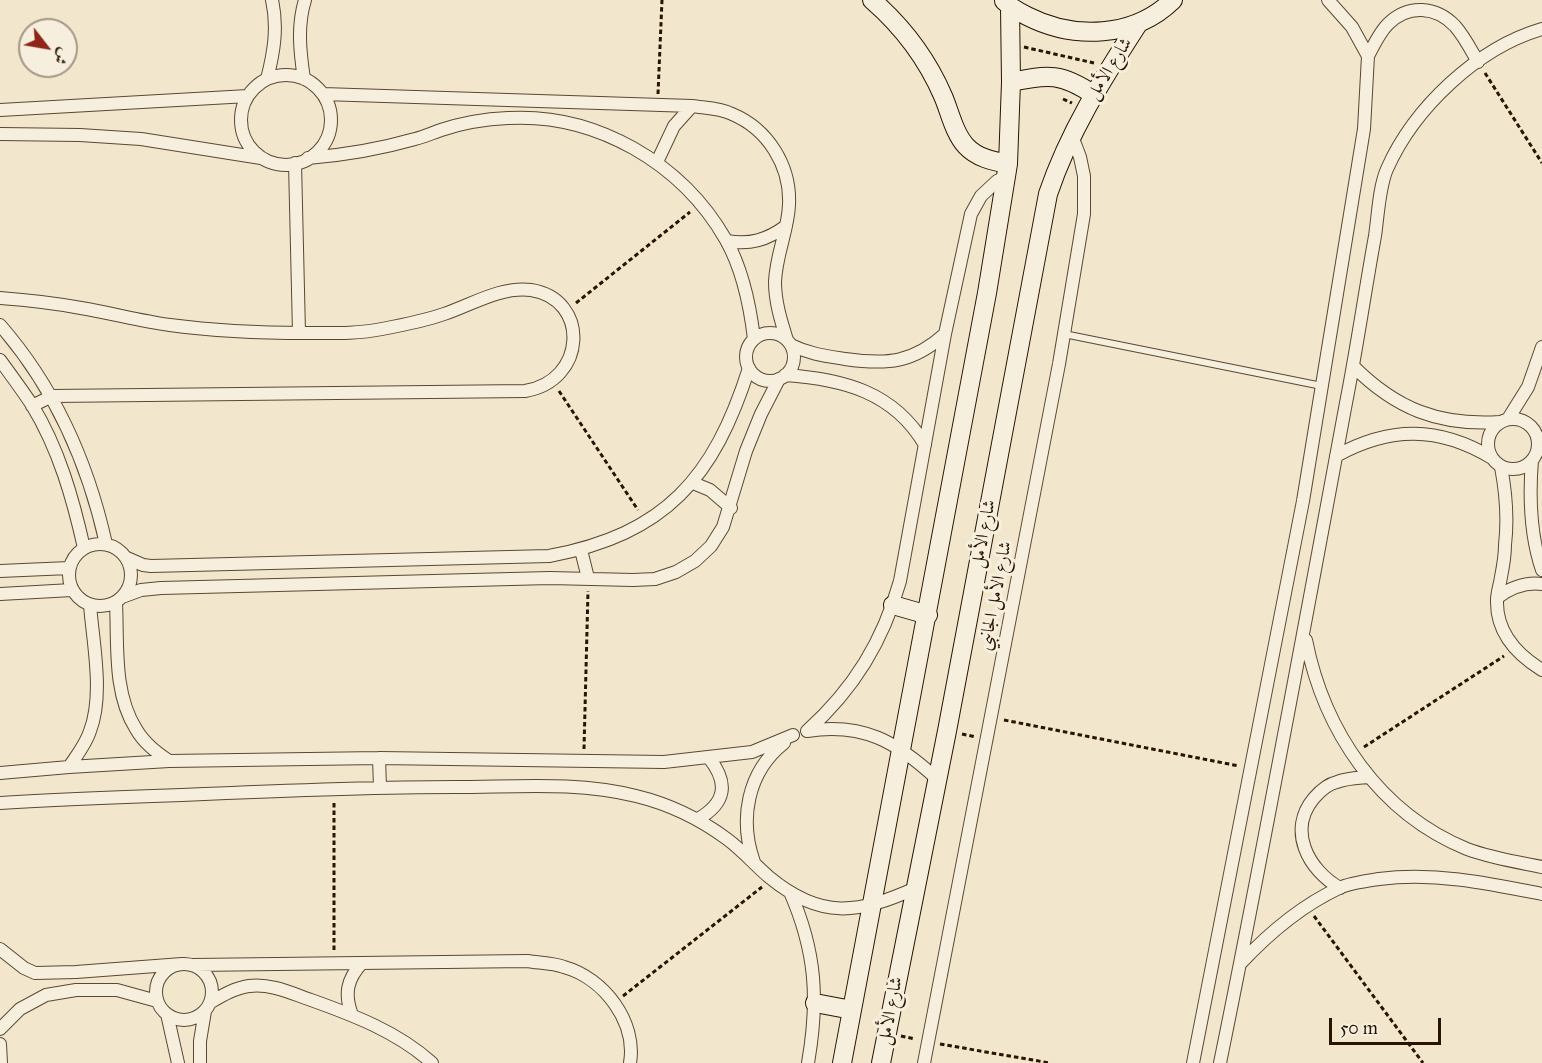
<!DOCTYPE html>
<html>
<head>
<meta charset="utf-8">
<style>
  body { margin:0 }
  #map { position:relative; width:1542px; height:1063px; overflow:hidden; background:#f2e6cc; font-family:"IM FELL Great Primer",Amiri,serif }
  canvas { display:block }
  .north { position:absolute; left:18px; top:18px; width:60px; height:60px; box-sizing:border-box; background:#f7efde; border:2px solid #a49785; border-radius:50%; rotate:121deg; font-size:16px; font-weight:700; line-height:24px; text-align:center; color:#281400 }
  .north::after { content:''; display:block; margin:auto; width:21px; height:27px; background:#8f2418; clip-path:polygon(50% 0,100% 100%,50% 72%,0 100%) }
  .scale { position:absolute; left:1329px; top:1018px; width:112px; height:27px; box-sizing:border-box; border:3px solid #281400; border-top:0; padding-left:8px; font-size:18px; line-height:21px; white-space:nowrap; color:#281400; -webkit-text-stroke:4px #f7efde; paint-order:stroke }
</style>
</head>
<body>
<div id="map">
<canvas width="1542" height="1063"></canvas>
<div class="north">ش</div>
<div class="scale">50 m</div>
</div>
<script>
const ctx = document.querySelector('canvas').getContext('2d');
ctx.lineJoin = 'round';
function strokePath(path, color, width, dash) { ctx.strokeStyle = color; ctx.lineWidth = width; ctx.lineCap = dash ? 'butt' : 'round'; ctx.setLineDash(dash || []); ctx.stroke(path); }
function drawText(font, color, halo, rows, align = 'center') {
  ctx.font = font + ' "IM FELL Great Primer",Amiri,serif'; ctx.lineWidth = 6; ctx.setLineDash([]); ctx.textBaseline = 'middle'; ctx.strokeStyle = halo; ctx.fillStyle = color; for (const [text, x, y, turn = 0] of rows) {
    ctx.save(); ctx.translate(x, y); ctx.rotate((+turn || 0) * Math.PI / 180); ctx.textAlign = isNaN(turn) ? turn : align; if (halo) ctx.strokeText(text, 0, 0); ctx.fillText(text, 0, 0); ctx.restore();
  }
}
const service = new Path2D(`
  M1064,334L1322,386`);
const minor = new Path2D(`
  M1368,56C1374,45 1379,33 1388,24C1408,4 1436,6 1455,26C1464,36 1471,50 1478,62
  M241 120a45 45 0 1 1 90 0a45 45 0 1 1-90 0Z
  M267,79C274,52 278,27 272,0
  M304,79C300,52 297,26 305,0
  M323,94L692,106C705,108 720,108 732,114C768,129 791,166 789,205C788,231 776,254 775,282C775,302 781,321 787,340
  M0,110L248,96
  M0,134L80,135L141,139L261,158
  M308,158C345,155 380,149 415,139C424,137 432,133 441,130C462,123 485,119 508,118C596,113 682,163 726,240C743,270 750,305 754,339
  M657,162L674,126L692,106
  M295,163L299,333
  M727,241C750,245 767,240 786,226
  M0,298C27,300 54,303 81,308C111,313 140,321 170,325C215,331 260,333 306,333C331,333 357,334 382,329C403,325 424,321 444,314C471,305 501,286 531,290C590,299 587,381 525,391L52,396L32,406
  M0,325C55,388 88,463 106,544
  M746 357a24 24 0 1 1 48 0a24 24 0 1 1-48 0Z
  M791,345C809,354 826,356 845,359C887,365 913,363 945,334
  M0,360C11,375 22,390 32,405C59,449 73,499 84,548
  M1353,366C1396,409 1439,426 1500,422
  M785,375C843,379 894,392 925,445
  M1488 444a25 25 0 1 1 50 0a25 25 0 1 1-50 0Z
  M1508,419L1528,387L1542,347
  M1336,456C1390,426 1439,426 1492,458
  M1532,460C1529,497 1530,535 1542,570
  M1501,467C1506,493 1508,519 1505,545C1505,556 1503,567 1501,577C1500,585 1497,592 1497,600C1496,632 1516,654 1542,670
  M693,483L710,490L731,508
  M69 575a31 31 0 1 1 62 0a31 31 0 1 1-62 0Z
  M581,550L588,578
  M127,558L143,565L151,566L549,556C666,534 714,478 749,368
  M0,571L69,568
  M0,594L72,590
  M122,597L141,590L161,588L550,578L633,580L655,579L676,572L695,561L711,546L723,527L746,451L761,414L779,379
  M1497,598C1510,588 1525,582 1542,584
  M116,602C118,644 113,693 136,729C144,743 156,752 169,761
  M1306,640C1324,731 1379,813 1467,849C1491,858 1517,862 1542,867
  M807,731C854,689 883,641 900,581L945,334L971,214L981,196L997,181L1006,176
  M807,731C863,722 897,742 937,779
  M379,758L380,787
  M69,767C77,755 86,744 90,731C104,695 93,643 90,605
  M0,773L69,767L169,761L379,758L664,762L752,752L793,735
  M0,803C61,799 121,797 182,795C273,791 364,787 455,787C515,787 578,781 636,796C669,804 700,819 727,839C742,850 755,865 769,877C821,920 858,914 916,888
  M698,819C726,803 729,783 709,758
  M754,862C739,820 747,772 784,743
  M1340,888C1308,870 1287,830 1314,798C1320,791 1328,784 1337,782C1347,778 1359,778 1369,777
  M790,892C816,951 819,1000 808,1063
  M0,949L24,968L35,973L76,972L182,964
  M1241,963C1269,933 1301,906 1339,888C1350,883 1366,881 1379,879C1435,872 1487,883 1542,894
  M156 992a28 28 0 1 1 56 0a28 28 0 1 1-56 0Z
  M193,965L527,961C539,963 553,963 564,967C604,978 637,1022 630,1063
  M211,1002C223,995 235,988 249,986C270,983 291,993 311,1000C353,1015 398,1032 432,1063
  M167,1014L178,1063
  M352,1015C344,994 347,979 362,963
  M0,1029L20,1009L46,995L76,990H117L157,1001
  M0,1044L1,1063
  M200,1063V1041L205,1011
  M924,1063L1059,364L1084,214V176L1080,157L1072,136
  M1193,1063L1303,501L1364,129L1368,56L1352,27L1328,0
  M1220,1063C1265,843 1305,623 1346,403C1357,347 1365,291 1375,236C1378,216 1379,187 1387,169C1414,108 1477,48 1542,29`);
const secondary = new Path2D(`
  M872,0C903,27 927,59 943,96C950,112 954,133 966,146C977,158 993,161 1008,164
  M1004,1C1011,8 1019,12 1027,16C1074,40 1134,38 1173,0
  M1011,82C1048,74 1062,73 1094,95
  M893,605L928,615
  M815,1003L852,1010
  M842,1063L987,293L1008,164L1011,82L1010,7
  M881,1063L947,731L1048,194C1069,132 1103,78 1138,24`);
strokePath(service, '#5a4833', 8);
strokePath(minor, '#5a4833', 14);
strokePath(secondary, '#281400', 20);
strokePath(new Path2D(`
  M1024,47L1094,63
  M1485,73L1542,163
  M658,94L662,0
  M1063,99L1072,103
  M576,303L690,212
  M559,391L638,510
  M1004,720L1239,766
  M962,734L976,737
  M1364,747L1504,656
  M584,749L588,591
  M1314,916L1423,1063
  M334,950V800
  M623,996L762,887
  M901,1036L915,1039
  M940,1044L1050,1063`), '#281400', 3, [4.5, 3]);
strokePath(service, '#f7efde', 6);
strokePath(minor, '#f7efde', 12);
strokePath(secondary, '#f7efde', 18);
drawText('18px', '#281400', '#f7efde', [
  ["شارع الأمل",1110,69,-58],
  ["شارع الأمل",984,534,-79],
  ["شارع الأمل الجانبي",996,596,-79],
  ["شارع الأمل",891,1011,-79]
]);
</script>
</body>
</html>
